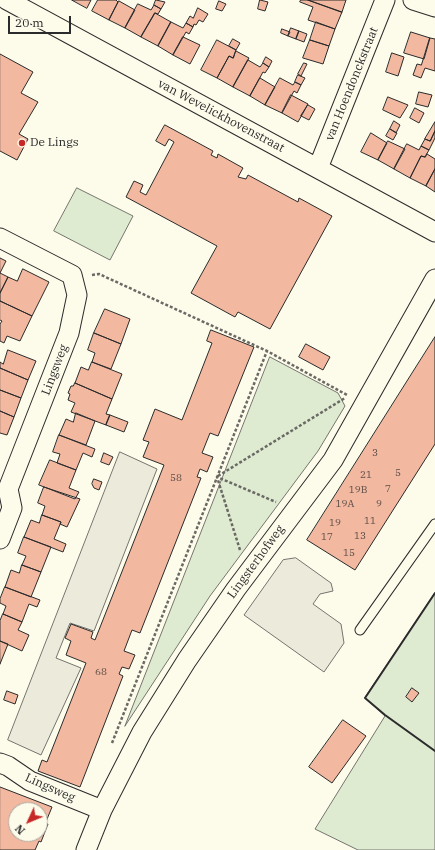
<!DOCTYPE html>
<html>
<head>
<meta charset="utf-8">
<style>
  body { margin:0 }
  #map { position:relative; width:435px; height:850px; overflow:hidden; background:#fdfbea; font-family:"IBM Plex Serif",serif }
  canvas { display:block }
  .north { position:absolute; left:8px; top:802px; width:40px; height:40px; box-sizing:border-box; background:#fdfbea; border:1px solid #a9a89e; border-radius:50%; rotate:226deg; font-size:11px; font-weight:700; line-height:16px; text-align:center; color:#2b2b2b }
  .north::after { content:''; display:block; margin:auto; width:14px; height:18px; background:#c62828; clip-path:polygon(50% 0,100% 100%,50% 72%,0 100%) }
  .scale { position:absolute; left:8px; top:16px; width:63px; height:18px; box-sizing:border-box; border:2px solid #2b2b2b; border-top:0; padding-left:5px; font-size:12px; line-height:14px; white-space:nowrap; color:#2b2b2b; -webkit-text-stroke:3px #fdfbea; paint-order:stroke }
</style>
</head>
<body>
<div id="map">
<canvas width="435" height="850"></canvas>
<div class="north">N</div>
<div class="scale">20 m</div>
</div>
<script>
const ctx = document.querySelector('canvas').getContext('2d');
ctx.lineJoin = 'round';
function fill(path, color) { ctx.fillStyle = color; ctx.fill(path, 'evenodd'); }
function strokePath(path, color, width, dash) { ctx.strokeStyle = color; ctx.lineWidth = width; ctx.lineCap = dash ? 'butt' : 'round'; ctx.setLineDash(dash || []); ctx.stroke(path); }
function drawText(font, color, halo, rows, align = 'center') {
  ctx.font = font + ' "IBM Plex Serif",serif'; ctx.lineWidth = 3; ctx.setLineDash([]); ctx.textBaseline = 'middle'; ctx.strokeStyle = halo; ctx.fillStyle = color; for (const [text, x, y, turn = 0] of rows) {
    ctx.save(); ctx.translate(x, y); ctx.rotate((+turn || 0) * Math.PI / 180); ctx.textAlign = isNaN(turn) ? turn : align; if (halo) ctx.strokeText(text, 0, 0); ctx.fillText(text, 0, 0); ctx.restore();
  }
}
const green = new Path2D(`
  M77,188L133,216L110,260L54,231Z
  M270,357L338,393L345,406L318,451L210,596L125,726Z
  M435,593V850H358L315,829L385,716L365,698Z`);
fill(green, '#deebd1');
strokePath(green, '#74746e', 1);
const parking = new Path2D(`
  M120,452L157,469L94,631L70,623L56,658L81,668L41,755L8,740Z
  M296,558L331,583L333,591L320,594L313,604L341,624L344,643L324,672L244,615L283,560Z`);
fill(parking, '#eceadb');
strokePath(parking, '#74746e', 1);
const building = new Path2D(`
  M72,0H91L87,8Z
  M98,0H116L118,2L109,20L92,11Z
  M156,0L165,2L161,9L154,5Z
  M260,0L268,2L265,11L258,9Z
  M301,0H308L342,12L335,29L308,20L313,7L300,2Z
  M308,0H346L342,12Z
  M119,1L135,10L125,28L109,20Z
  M219,1L226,4L222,11L216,9Z
  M138,4L151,10L154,5L161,9L158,14L155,13L141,37L125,28Z
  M198,8L208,14L203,22L199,20L196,25L194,24L193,27L186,23L190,16L193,18Z
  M155,13L171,22L158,46L141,37Z
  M171,22L183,28L186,23L193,27L189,34L186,32L173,55L158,46Z
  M316,22L335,29L329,46L310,40Z
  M291,28L299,31L296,39L288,36Z
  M282,29L290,32L288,36L281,33Z
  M299,31L307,34L304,42L296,39Z
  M411,32L430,38L424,59L404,53Z
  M183,37L200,45L190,64L173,55Z
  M430,38L435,39V71L425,68L421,78L413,75L417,64L421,65Z
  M233,39L240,43L236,50L229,46Z
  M217,40L236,50L233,58L229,56L217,78L201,70Z
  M310,40L329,46L323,64L303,58Z
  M236,51L249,58L233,87L217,78L229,56L233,58Z
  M392,53L404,57L398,76L386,72Z
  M0,54L33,72L21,93L38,102L19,134L28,139L17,160L0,151Z
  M266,57L272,61L269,67L263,63Z
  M248,60L260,67L263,63L269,67L265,73L263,72L250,96L233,87Z
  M304,63L307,64L301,76L298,74Z
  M298,75L305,78L301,85L295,82Z
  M260,78L275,87L265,105L250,96Z
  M280,78L293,85L295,82L301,85L297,93L294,91L282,113L265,105Z
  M419,92L432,95L428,107L416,104Z
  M291,95L308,104L298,122L282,113Z
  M388,97L408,105L400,118L383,110Z
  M308,105L315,109L309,120L301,116Z
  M415,108L424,113L419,123L410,118Z
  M394,121L400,125L396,133L390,129Z
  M435,122V131L430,141L425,139Z
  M165,125L213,151L211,155L217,158L218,154L243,168L238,177L246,179L248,175L298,202L299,198L332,216L270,329L238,312L235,317L191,293L217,246L126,197L134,181L143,185L140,192L146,195L174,142L169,139L165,146L156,141Z
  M390,129L397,133L393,140L386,136Z
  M435,131V138L429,150L421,146L425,139L430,141Z
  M371,133L387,143L378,160L361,152Z
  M388,141L405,149L394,169L378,160Z
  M407,144L419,150L421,146L429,150L425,157L421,156L410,178L394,169Z
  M427,154L435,159V169L426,186L410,178L421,156L425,157Z
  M435,169V192L426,186Z
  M0,258L6,261L0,273L8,277L0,293Z
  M23,269L49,282L32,316L0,301V293L8,277L17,281Z
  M0,301L32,316L20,341L7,336L4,343L0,341V324L2,321L0,320Z
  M105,309L130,319L121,344L94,333Z
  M211,330L254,347L218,436L210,433L202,453L213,457L207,472L200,469L197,477L201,478L140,633L132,630L124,651L135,655L129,669L122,667L119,674L123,676L80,787L38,771L42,760L47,762L86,663L66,655L71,641L65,638L71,624L93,632L91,638L95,640L164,465L143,457L149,442L143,440L155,409L182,420L212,343L207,341Z
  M94,333L121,344L111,369L92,362L95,353L88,350Z
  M435,337V444L355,570L307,540Z
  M306,344L330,357L323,370L299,357Z
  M8,350L36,361L28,380L0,368V362L3,364Z
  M92,362L122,374L112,399L75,383L81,367L88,370Z
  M0,368L28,380L21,398L0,390Z
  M75,383L112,399L106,414L110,415L106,425L71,412L75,403L68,400L70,394L68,393L71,386H73Z
  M0,390L21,398L14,417L0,411Z
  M0,411L14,417L7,435L0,433Z
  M76,413L95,421L86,445L59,435L66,419L73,422Z
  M110,415L128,422L124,432L106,425Z
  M59,435L95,449L92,457L83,453L76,470L57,463L60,454L53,452Z
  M104,453L113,457L109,465L101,462Z
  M50,460L76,470L69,488L79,492L75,499L39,485Z
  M94,479L102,482L99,490L94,488L92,484Z
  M44,487L80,499L67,527L60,524L61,522L42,515L45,506L38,503Z
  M42,515L61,522L54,539L66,544L63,552L24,537L31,520L39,523Z
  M24,537L51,547L41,572L22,565L26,556L18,553Z
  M22,565L41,572L31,597L5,587L11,570L19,573Z
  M5,587L40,600L37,607L29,604L22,622L3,614L6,606L0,603V599Z
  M3,614L22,622L18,630L29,635L22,651L0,641V621Z
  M0,641L8,644L0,664Z
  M412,688L419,693L412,702L406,697Z
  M7,691L18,695L15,704L4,700Z
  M343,720L366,736L332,783L309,767Z
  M0,787L52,807L45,824H48L41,842L39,841L35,850H0ZM16,810H40V834H16Z`);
fill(building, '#f2b8a0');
strokePath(building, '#2b2b2b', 1);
const service = new Path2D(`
  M360,630L435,524`);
const minor = new Path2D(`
  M7,0L435,232
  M413,0L435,7
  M318,168L385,0
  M0,238L72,275L77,295L69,333L8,489L12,508L0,539
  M0,763L8,766L30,781L102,810
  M86,850L102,810L142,732L187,660L236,589L333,460L435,279`);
strokePath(service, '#2b2b2b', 11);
strokePath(minor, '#2b2b2b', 21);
strokePath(new Path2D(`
  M92,275L99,274L267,351L347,395
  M218,476L345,398
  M240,550L217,477L276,502
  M112,743L267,351`), '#6a6964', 2.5, [3, 2]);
strokePath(service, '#fdfbea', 9);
strokePath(minor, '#fdfbea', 19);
strokePath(new Path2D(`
  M435,593L365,698L385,715L435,751`), '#2b2b2b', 2);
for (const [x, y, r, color] of [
  [22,143,4,"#c62828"]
]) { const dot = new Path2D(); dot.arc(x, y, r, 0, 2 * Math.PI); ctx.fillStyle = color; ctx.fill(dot); strokePath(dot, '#fdfbea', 1.5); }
drawText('10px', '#5d4e48', null, [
  ["3",375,453],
  ["5",398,473],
  ["21",366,475],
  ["58",176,478],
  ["7",388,489],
  ["19B",358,490],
  ["19A",345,504],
  ["9",379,504],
  ["11",370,521],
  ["19",335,523],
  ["13",360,536],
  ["17",327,537],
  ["15",349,553],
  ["68",101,672]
]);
drawText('12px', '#2b2b2b', '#fdfbea', [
  ["van Hoendonckstraat",352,84,-68],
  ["van Wevelickhovenstraat",221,116,28],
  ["Lingsweg",55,370,-69],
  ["Lingsterhofweg",256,562,-54],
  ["Lingsweg",50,788,24]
]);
drawText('12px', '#2b2b2b', '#fdfbea', [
  ["De Lings",30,143]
], 'left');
</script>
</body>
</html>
